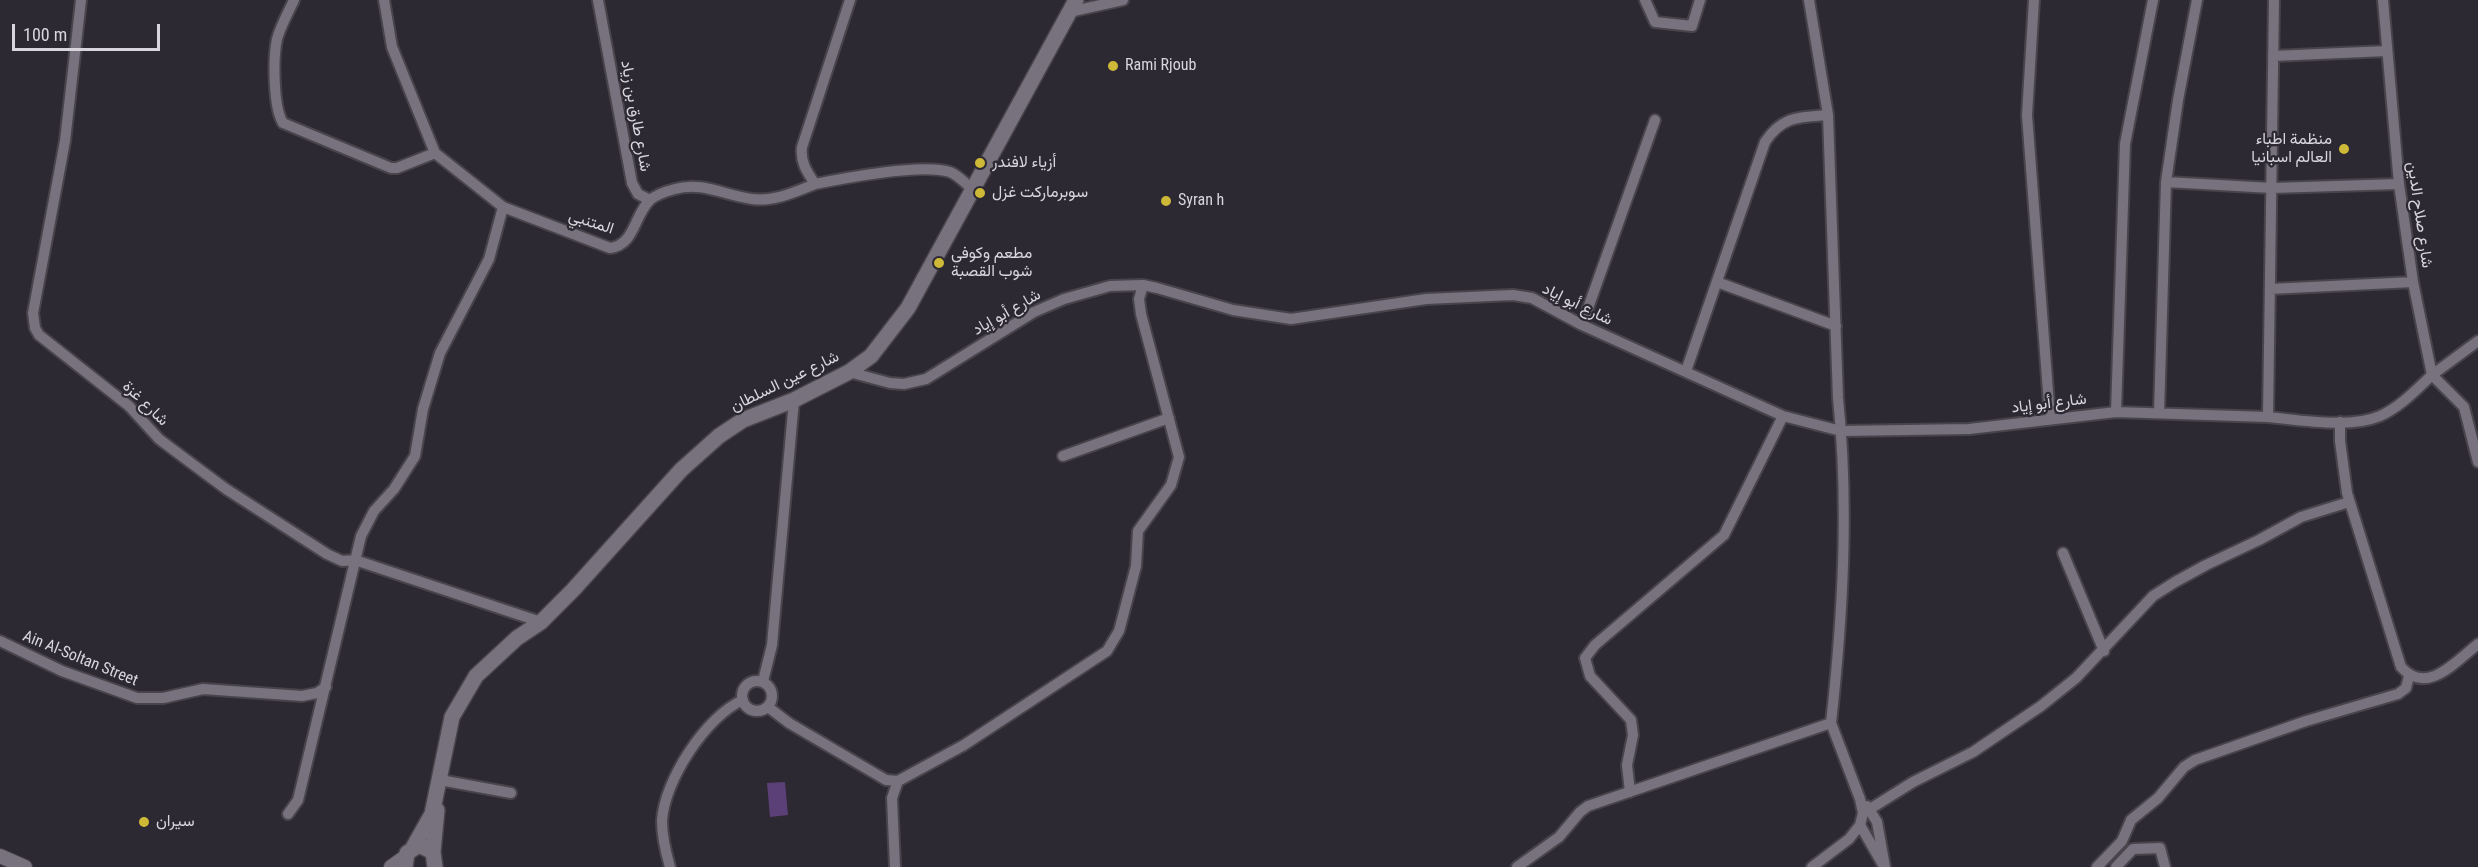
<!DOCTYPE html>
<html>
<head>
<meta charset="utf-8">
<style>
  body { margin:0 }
  #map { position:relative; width:2478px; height:867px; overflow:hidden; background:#2d2932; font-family:"Roboto Condensed",sans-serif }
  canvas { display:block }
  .scale { position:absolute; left:12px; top:24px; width:148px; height:27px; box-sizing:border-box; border:3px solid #d8d5dc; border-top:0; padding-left:8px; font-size:18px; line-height:21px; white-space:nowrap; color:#d8d5dc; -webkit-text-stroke:4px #2d2932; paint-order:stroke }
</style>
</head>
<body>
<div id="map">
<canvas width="2478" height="867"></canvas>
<div class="scale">100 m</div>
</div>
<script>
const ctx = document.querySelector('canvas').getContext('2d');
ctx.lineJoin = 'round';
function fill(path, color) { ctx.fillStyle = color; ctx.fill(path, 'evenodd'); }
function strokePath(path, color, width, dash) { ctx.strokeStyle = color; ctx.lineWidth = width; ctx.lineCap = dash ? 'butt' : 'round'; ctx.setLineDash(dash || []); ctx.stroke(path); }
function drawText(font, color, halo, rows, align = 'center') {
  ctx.font = font + ' "Roboto Condensed",Vazirmatn,sans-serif'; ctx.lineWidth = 4.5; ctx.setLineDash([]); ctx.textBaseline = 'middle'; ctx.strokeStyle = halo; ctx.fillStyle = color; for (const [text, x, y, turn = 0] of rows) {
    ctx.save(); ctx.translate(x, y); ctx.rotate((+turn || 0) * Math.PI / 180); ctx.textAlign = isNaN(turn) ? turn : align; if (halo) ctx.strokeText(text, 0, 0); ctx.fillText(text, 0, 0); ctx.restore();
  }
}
fill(new Path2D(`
  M785,782L788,815L770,817L767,783Z`), '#5b4077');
const minor = new Path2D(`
  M81,0L65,141L33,313L35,328L39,335L129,406L159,439L187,460L226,489L327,554L342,561L355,560L541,622
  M294,0C288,13 281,25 277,39C273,58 273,107 283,123L391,168H397L435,153
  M384,0L392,47L435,153L503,207L610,248C635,245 634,215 650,200C656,195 667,191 675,189C702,181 726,196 752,199C774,202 795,192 815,184
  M598,0L632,183L638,194L650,200
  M850,0L802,147C800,162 807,172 815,184C845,178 922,163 950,172C958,175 965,183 972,189
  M1645,0L1655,22L1692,26L1700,0
  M2034,0L2027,115L2050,418
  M2274,0L2268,417C2300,420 2350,429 2380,416C2400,407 2416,390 2432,375L2464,407L2478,462
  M2383,0L2399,184L2413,282L2432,375L2478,341
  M1069,12L1123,0
  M2273,56L2387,51
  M2166,182L2272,188L2399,184
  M1717,282L1836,326
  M2270,289L2413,282
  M1582,325L1655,120
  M1686,371L1765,142C1782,116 1799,117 1828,115
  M849,372L890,383L904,384L926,379L1034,312L1064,299L1110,286L1143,285L1157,288L1233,310L1291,319L1426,299L1513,295L1532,298L1582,325L1783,416L1841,431L1969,429L2116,412L2268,417
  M2116,412L2125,144L2153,0
  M2159,413L2166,182L2178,100L2197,0
  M2340,422V441L2347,493L2401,667C2427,696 2455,662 2478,644
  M1063,456L1169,418
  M2063,553L2104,651
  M0,641L62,671L137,698H163L203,689L302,696L317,693L326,687
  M742 696a15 15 0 1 1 30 0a15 15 0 1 1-30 0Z
  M763,681L772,645L794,400
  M768,707L789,723L886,780L898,781L964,745L1107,651L1119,631L1123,616L1136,566L1138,531L1171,485L1179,457L1141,314L1139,299L1143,285
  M440,780L511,793
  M1630,792L1627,765L1633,735L1631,720L1590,676L1585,658L1595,645L1724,535L1783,416
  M1867,806L1877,822L1885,867
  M1870,809L1913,782L1973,752L2041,706L2076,678L2153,596L2175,582L2206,565L2259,540L2301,517L2349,502
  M288,814L298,800L361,536L374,511L394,489L415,456L423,409L440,353L489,259L503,207
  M1860,825L1882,863
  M670,867C666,853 662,836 662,821C664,781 706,716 743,700
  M895,867L892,798L898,781
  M1517,867L1559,837L1580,812L1588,806L1831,723C1843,615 1849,506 1838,398L1828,115L1809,0
  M1812,867L1849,839L1860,825L1863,813L1860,799L1831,723
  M2097,867L2122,841L2131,820L2158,798L2184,767L2195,760L2306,721L2398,694L2406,688L2409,676
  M2116,867L2133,849L2160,848L2165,867`);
const tertiary = new Path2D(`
  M0,856L25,867
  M391,867L405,857`);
const secondary = new Path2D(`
  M414,846L432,814L452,717L476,676L517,638L541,622L573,590L681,470L719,436L743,420L794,400L849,372L871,356L908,308L1076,0
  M433,852L437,810
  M405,867L407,853L419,845L433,852L435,867`);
strokePath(minor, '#48444c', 14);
strokePath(tertiary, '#48444c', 16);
strokePath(secondary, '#48444c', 18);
strokePath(minor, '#77727e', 10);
strokePath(tertiary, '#77727e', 14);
strokePath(secondary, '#77727e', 15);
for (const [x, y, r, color] of [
  [1113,66,6,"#ceb837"],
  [2344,149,6,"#ceb837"],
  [980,163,6,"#ceb837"],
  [980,193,6,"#ceb837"],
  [1166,201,6,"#ceb837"],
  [939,263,6,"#ceb837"],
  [144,822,6,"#ceb837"]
]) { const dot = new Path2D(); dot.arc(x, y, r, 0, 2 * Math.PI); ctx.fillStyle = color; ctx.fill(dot); strokePath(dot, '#2d2932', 2); }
drawText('16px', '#d8d5dc', '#2d2932', [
  ["Rami Rjoub",1125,66],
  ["منظمة اطباء",2332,140,"right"],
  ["العالم اسبانيا",2332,158,"right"],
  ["أزياء لافندر",992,163],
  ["سوبرماركت غزل",992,193],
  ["Syran h",1178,201],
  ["مطعم وكوفي",951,254],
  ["شوب القصبة",951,272],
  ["سيران",156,822]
], 'left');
drawText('16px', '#d8d5dc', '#2d2932', [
  ["شارع طارق بن زياد",635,116,80],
  ["شارع صلاح الدين",2419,215,82],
  ["المتنبي",591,223,18],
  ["شارع أبو إياد",1577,305,26],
  ["شارع أبو إياد",1007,313,-30],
  ["شارع عين السلطان",785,382,-26],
  ["شارع غزة",145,404,44],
  ["شارع أبو إياد",2049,404,-7],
  ["Ain Al-Soltan Street",80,659,22]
]);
</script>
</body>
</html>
